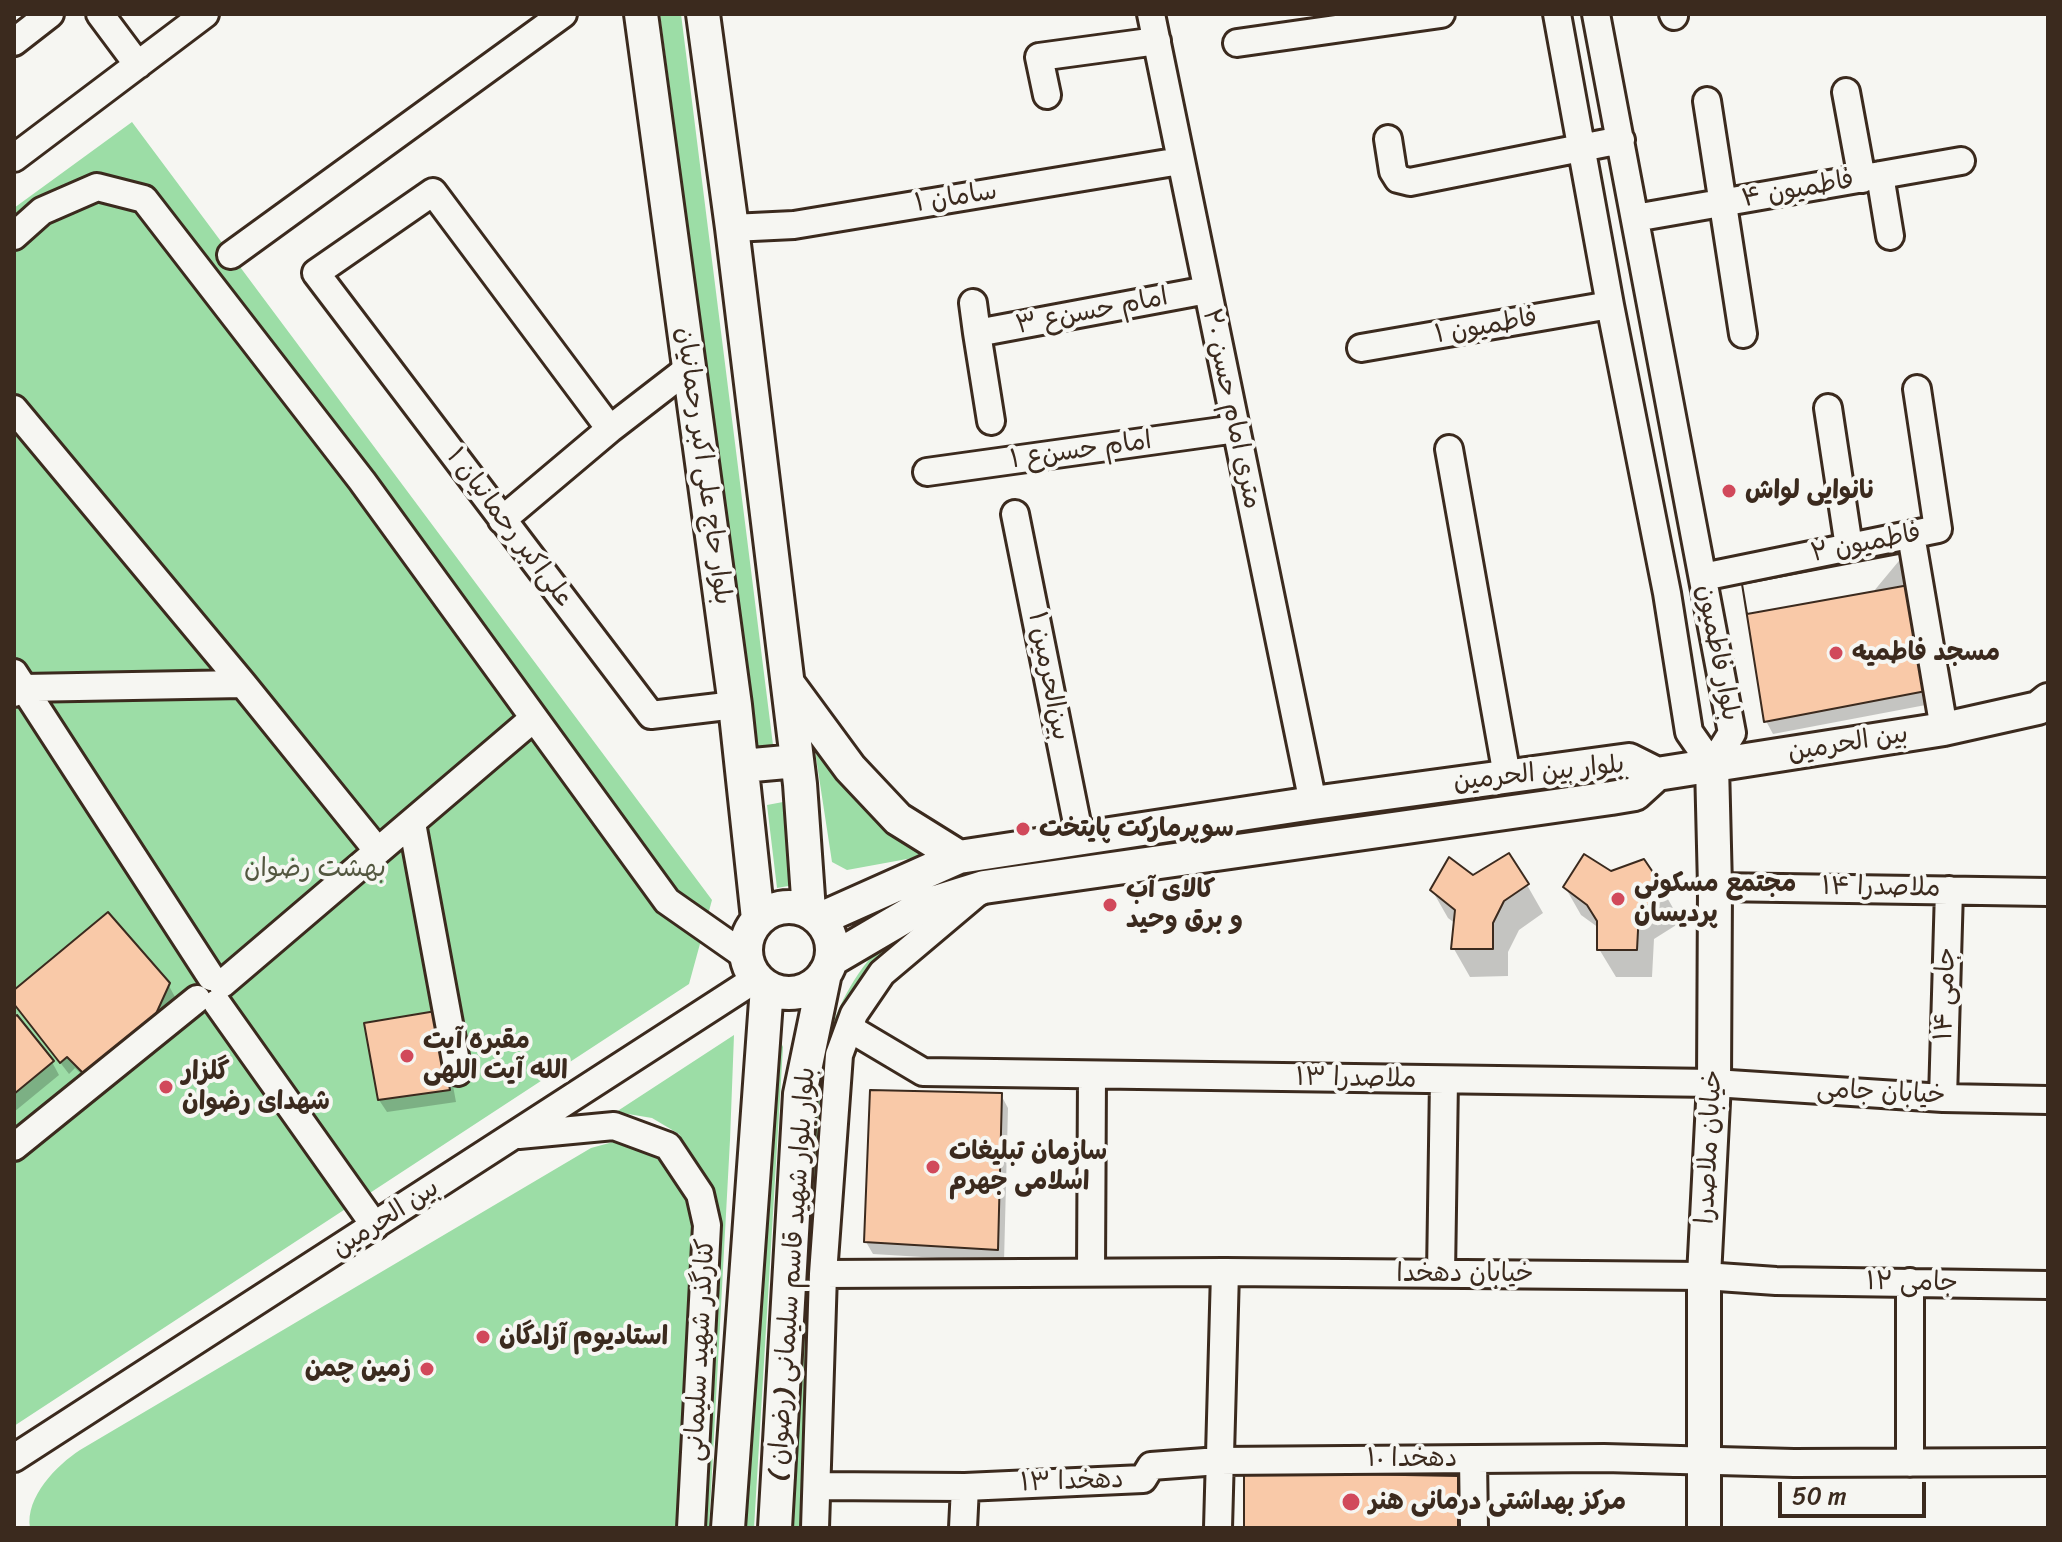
<!DOCTYPE html>
<html>
<head>
<meta charset="utf-8">
<style>
  body { margin:0 }
  #map { position:relative; width:2062px; height:1542px; overflow:hidden; background:#f6f6f2; font-family:Sriracha,sans-serif }
  canvas { display:block }
  .frame { position:absolute; inset:0; border:16px solid #3b2a1e; pointer-events:none }
  .scale { position:absolute; left:1778px; top:1482px; width:148px; height:36px; box-sizing:border-box; border:4px solid #3b2a1e; border-top:0; padding-left:10px; font-size:24px; line-height:28px; white-space:nowrap; color:#3b2a1e; -webkit-text-stroke:6px #f6f6f2; paint-order:stroke }
</style>
</head>
<body>
<div id="map">
<canvas width="2062" height="1542"></canvas>
<div class="frame"></div>
<div class="scale">50 m</div>
</div>
<script>
const ctx = document.querySelector('canvas').getContext('2d');
ctx.lineJoin = 'round';
function fill(path, color) { ctx.fillStyle = color; ctx.fill(path, 'evenodd'); }
function strokePath(path, color, width, dash) { ctx.strokeStyle = color; ctx.lineWidth = width; ctx.lineCap = dash ? 'butt' : 'round'; ctx.setLineDash(dash || []); ctx.stroke(path); }
function drawText(font, color, halo, rows, align = 'center') {
  ctx.font = font + ' Sriracha,"Playpen Sans Arabic",sans-serif'; ctx.lineWidth = 8; ctx.setLineDash([]); ctx.textBaseline = 'middle'; ctx.strokeStyle = halo; ctx.fillStyle = color; for (const [text, x, y, turn = 0] of rows) {
    ctx.save(); ctx.translate(x, y); ctx.rotate((+turn || 0) * Math.PI / 180); ctx.textAlign = isNaN(turn) ? turn : align; if (halo) ctx.strokeText(text, 0, 0); ctx.fillText(text, 0, 0); ctx.restore();
  }
}
fill(new Path2D(`
  M660,14H681L774,753L757,749Z
  M132,122L712,900L689,984L14,1426V208Z
  M813,738L929,855L847,870L832,862Z
  M1622,772L1629,778L1625,786L1061,867L1043,861L1060,851Z
  M783,802L790,868L794,885L777,888L767,805Z
  M938,907L846,1016L816,1249L800,1528H787L819,1063C831,1025 845,987 872,956C891,936 916,922 938,907Z
  M734,1035L730,1140L709,1528H699L707,1188L679,1134L652,1118L616,1112Z
  M778,1036L783,1047L754,1528H737Z
  M624,1139L660,1157L695,1198L687,1528H30C25,1497 57,1465 80,1450L591,1148Z`), '#9cdda6');
fill(new Path2D(`
  M1903,556L1931,704L1773,734L1766,721Z
  M1473,878L1527,885L1543,913L1519,930L1508,952V976L1470,977L1454,949L1456,924L1448,918L1432,890Z
  M1565,887L1665,894L1681,922L1654,939L1652,977H1616L1599,949V928L1581,915Z
  M168,984L175,997L161,1029L93,1086L75,1068L69,1074L14,1003V992Z
  M14,1020L52,1062L59,1075L14,1112Z
  M442,1026L456,1102L387,1112L379,1100Z
  M1001,1095L1008,1108L1004,1262L873,1254L866,1242Z
  M1457,1478L1464,1491V1528H1246Z`), '#0003');
const building = new Path2D(`
  M1904,553L1926,691L1764,722L1742,584Z
  M1904,553L1909,585L1747,614L1742,584Z
  M1509,853L1529,884L1504,901L1493,923V949H1451L1455,910L1430,890L1449,857L1473,875Z
  M1584,854L1611,871L1644,859L1667,893L1639,911L1637,950H1597V921L1587,905L1563,887Z
  M108,912L170,983L155,1016L85,1075L67,1057L60,1063L14,1004V990Z
  M436,1011L450,1090L378,1100L364,1023Z
  M17,1015L54,1061L14,1094V1017Z
  M870,1090L1002,1093L998,1250L864,1242Z
  M1244,1472L1458,1476V1528H1244Z`);
fill(building, '#f9c9a8');
strokePath(building, '#3b2a1e', 2);
const minor = new Path2D(`
  M100,14L138,65
  M1151,14L1313,803
  M1557,14L1610,305L1667,593L1689,732L1712,765L1732,733L1596,14
  M1673,14L1674,16
  M14,42L50,14
  M1237,43L1441,14
  M1846,92L1862,179
  M1047,95L1039,57L1157,41
  M1707,101L1743,334
  M1388,139L1393,171L1398,179L1410,182L1621,140
  M14,158L205,14
  M1880,175L1890,236
  M1635,218L1961,161
  M732,228L794,225L1180,161
  M14,236L42,211L97,187L144,199L362,481L667,901L747,957
  M231,255L563,14
  M973,303L977,333
  M1361,348L1610,305
  M1828,408L1849,547
  M14,409L243,684L377,850
  M991,421L977,333L1207,290
  M610,429L433,192L316,273L651,715L735,705
  M1449,449L1507,776
  M927,472L1236,429
  M1015,514L1080,838
  M502,520L610,429L689,368
  M1911,535L1944,729
  M1703,577L1938,529L1917,389
  M14,673L211,977
  M14,693L23,688L243,684
  M412,823L458,1072
  M1715,887L2048,892
  M222,984C325,895 430,807 534,718
  M217,1003L375,1226
  M849,1028L923,1072L1714,1083L1943,1098L2048,1100
  M1943,1098L1949,890
  M519,1135L614,1126L668,1146L700,1194L707,1225L691,1528
  M14,1147L197,999
  M1091,1272L1092,1076
  M823,1274L1225,1272L1704,1276L1776,1281L2048,1285
  M1441,1274L1444,1080
  M14,1458L757,978
  M1473,1459L1474,1528
  M1910,1463V1282
  M817,1486L965,1487L1143,1479L1151,1466L1219,1461L1604,1458L1794,1463L2048,1462
  M815,1528L823,1274L839,1055L854,1014L882,973L978,892
  M963,1528L965,1487
  M1218,1528L1225,1272`);
const major = new Path2D(`
  M641,14L735,705L758,919
  M703,14L732,228L800,784L809,911
  M789,685L850,768L898,819L959,857
  M742,766L797,761
  M1657,774L1944,729L2038,708L2048,700
  M746 950a43 43 0 1 1 86 0a43 43 0 1 1-86 0Z
  M820,919L959,857L1313,803L1629,760L1657,774
  M831,960L923,906L984,887L1611,798L1635,794L1657,774
  M728,1528L767,987
  M775,1528L800,1094L825,973
  M1704,1528V1276L1714,1083L1715,887L1712,765`);
strokePath(minor, '#3b2a1e', 32);
strokePath(major, '#3b2a1e', 38);
strokePath(minor, '#f6f6f2', 26);
strokePath(major, '#f6f6f2', 32);
for (const [x, y, r, color] of [
  [1729,491,8,"#d1495b"],
  [1836,653,8,"#d1495b"],
  [1023,829,8,"#d1495b"],
  [1618,899,8,"#d1495b"],
  [1110,905,8,"#d1495b"],
  [407,1056,8,"#d1495b"],
  [166,1087,8,"#d1495b"],
  [933,1167,8,"#d1495b"],
  [483,1337,8,"#d1495b"],
  [427,1369,8,"#d1495b"],
  [1351,1502,10,"#d1495b"]
]) { const dot = new Path2D(); dot.arc(x, y, r, 0, 2 * Math.PI); ctx.fillStyle = color; ctx.fill(dot); strokePath(dot, '#f6f6f2', 3); }
drawText('26px', '#3b2a1e', '#f6f6f2', [
  ["فاطمیون ۴",1798,190,-10],
  ["سامان ۱",956,198,-9],
  ["امام حسن‌ع ۳",1092,312,-11],
  ["فاطمیون ۱",1486,327,-10],
  ["۲۰ متری امام حسن",1231,409,78],
  ["امام حسن‌ع ۱",1081,451,-8],
  ["بلوار حاج علی اکبر رحمانیان",703,466,82],
  ["علی‌اکبر رحمانیان ۱",509,528,53],
  ["فاطمیون ۲",1866,544,-11],
  ["بلوار فاطمیون",1717,653,79],
  ["بین‌الحرمین ۱",1048,676,79],
  ["بین الحرمین",1848,744,-9],
  ["بلوار بین الحرمین",1539,774,-6],
  ["ملاصدرا ۱۴",1881,888,1],
  ["جامی ۱۴",1946,994,-88],
  ["ملاصدرا ۱۳",1356,1079,1],
  ["خیابان جامی",1881,1093,3],
  ["خیابان ملاصدرا",1710,1147,-87],
  ["بین الحرمین",386,1219,-33],
  ["بلوار بلوار شهید قاسم سلیمانی (رضوان )",793,1274,-86],
  ["خیابان دهخدا",1465,1274],
  ["جامی ۱۲",1912,1283,1],
  ["کنارگذر شهید سلیمانی",701,1350,-87],
  ["دهخدا ۱۰",1412,1459],
  ["دهخدا ۱۳",1072,1482,-2]
]);
drawText('bold 26px', '#3b2a1e', '#f6f6f2', [
  ["نانوایی لواش",1745,491],
  ["مسجد فاطمیه",1852,653],
  ["سوپرمارکت پایتخت",1039,829],
  ["مجتمع مسکونی",1634,884],
  ["پردیسان",1634,914],
  ["کالای آب",1126,890],
  ["و برق وحید",1126,920],
  ["مقبره آیت",423,1041],
  ["الله آیت اللهی",423,1071],
  ["گلزار",182,1072],
  ["شهدای رضوان",182,1102],
  ["سازمان تبلیغات",949,1152],
  ["اسلامی جهرم",949,1182],
  ["استادیوم آزادگان",499,1337],
  ["زمین چمن",411,1369,"right"],
  ["مرکز بهداشتی درمانی هنر",1369,1502]
], 'left');
drawText('26px', '#535740', '#f6f6f2', [
  ["بهشت رضوان",315,869]
]);
</script>
</body>
</html>
